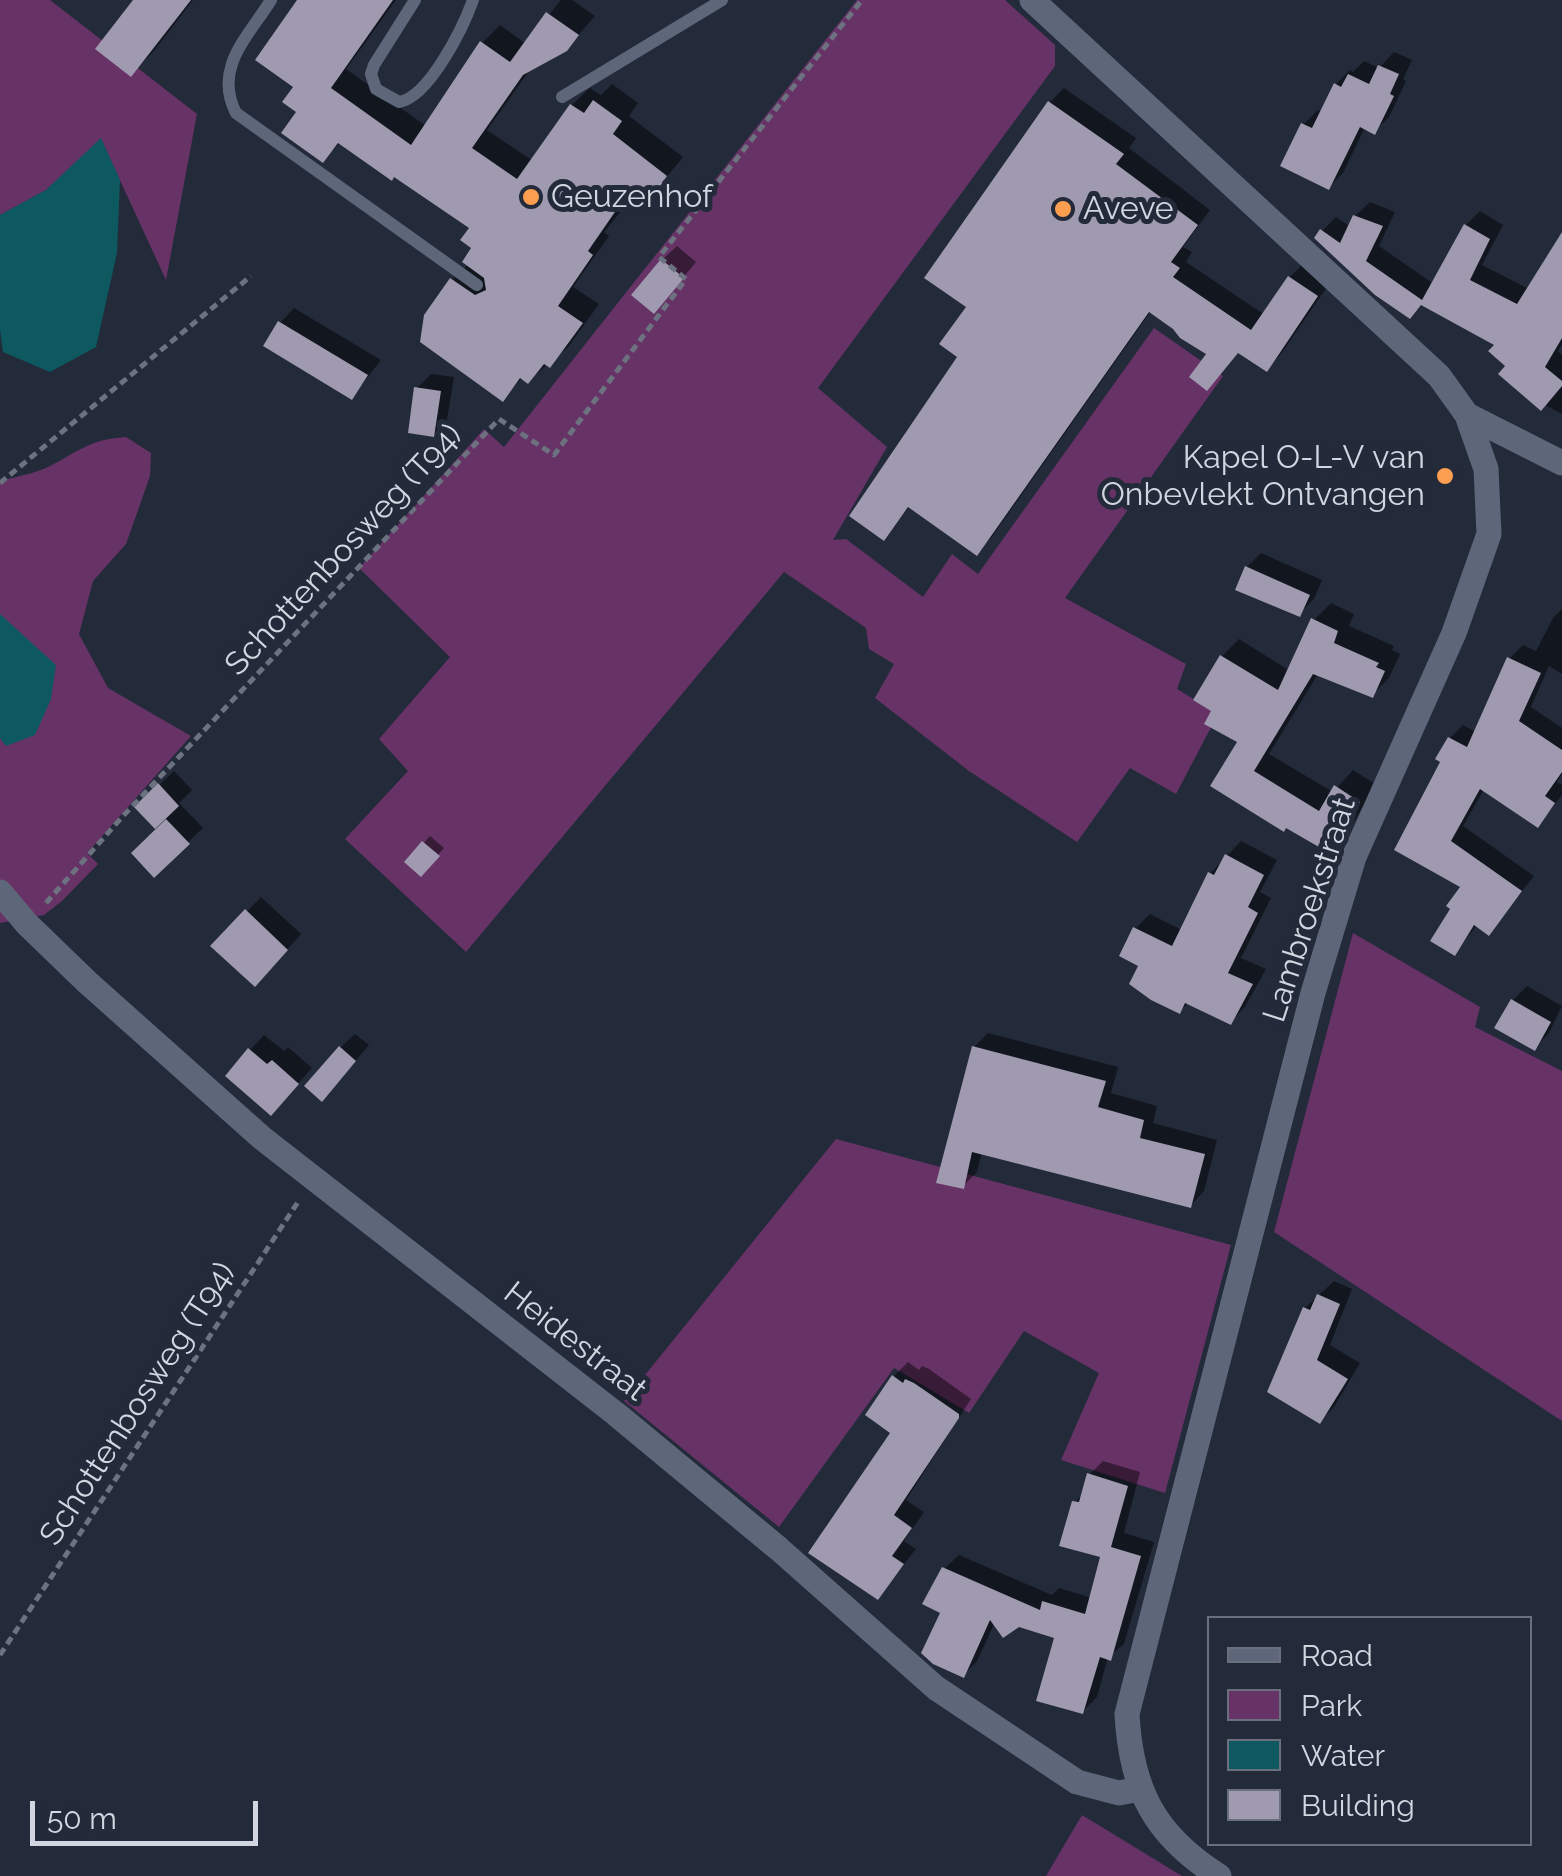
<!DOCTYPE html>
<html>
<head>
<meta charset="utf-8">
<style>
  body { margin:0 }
  #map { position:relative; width:1562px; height:1876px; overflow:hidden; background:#232a3a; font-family:Raleway,sans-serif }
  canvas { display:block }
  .legend { position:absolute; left:1207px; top:1616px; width:325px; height:230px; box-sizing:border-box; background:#232a3a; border:2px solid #696f7d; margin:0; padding:12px 18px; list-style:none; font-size:30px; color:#d2d6e1 }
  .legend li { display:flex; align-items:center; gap:20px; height:50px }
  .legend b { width:50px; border:2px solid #696f7d }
  .scale { position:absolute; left:30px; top:1801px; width:228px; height:45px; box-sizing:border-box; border:5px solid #d2d6e1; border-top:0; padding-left:12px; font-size:30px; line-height:35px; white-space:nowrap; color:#d2d6e1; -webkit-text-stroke:8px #232a3a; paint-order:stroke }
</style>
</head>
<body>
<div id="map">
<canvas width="1562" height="1876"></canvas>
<ul class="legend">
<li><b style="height:12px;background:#5e6779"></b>Road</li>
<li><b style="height:28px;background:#673367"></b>Park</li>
<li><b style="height:28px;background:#0e5960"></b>Water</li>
<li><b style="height:28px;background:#9f9aaf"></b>Building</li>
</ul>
<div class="scale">50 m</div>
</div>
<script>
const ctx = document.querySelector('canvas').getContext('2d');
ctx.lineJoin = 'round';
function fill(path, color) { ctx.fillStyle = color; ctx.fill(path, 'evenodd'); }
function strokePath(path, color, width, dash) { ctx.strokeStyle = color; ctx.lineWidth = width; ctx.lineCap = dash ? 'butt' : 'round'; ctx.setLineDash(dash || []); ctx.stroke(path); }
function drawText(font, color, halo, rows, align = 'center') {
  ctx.font = font + ' Raleway,sans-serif'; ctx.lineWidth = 10; ctx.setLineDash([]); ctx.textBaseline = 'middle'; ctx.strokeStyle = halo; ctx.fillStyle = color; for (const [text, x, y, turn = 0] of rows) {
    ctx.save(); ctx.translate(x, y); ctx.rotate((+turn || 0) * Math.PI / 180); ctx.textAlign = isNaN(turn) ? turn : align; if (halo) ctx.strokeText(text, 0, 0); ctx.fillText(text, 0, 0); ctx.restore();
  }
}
fill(new Path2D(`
  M0,0H50L197,114L166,280L101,139L46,190L0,215Z
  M857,0H1005L1055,45V66L818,388L887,447L833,540L846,539L923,597L952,554L978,574L1154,328L1223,376L1065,598L1186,664L1177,689L1218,714L1176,794L1130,768L1077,842L969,771L875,698L894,664L869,649L866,628L784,572L466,952L345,839L408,771L379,739L450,657L359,568L484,429L504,447Z
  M126,437L151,453L150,476L126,544L93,581L79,634L108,688L191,736L87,853L98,864L62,901L44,915L0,923V481C15,477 32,474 46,468C79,452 86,440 126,437Z
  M1353,933L1480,1007L1475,1027L1562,1071V1421L1274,1232Z
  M836,1139L1231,1245L1165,1493L1061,1460L1099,1373L1024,1331L969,1413L894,1368L779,1527L624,1401Z
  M1082,1815L1182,1876H1046Z`), '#673367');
fill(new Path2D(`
  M101,138L120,180L117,253L96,347L50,372L3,352L0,330V215L46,190Z
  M0,614L56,665L51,699L35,735L6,746L0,738Z`), '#0e5960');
fill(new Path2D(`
  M136,0H193L153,52L131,74Z
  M300,0H396L346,69L426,126L482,43L500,25L526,44L561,0H572L595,16L566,49L531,68L487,130L533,161L572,105L590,88L601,95L612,84L638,103L629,116L683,157L647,201L636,193L604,232L609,236L573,287L599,304L568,347L528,381L523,377L503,398L452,280L469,264L475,248L473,228L341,142L323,160L299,111L297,86Z
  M1394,52L1412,60L1403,79L1406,81L1389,117L1374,132L1365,127L1343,173L1329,187L1303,125L1318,110L1322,112L1336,84L1350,70L1353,72L1364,61L1379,68Z
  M1064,88L1136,138L1129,148L1210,210L1183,247L1192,252L1186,262L1265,315L1290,277L1304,263L1331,281L1281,354L1267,369L1239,351L1209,353L1151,311L991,538L977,553L910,506L884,537L960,356L969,306L1050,102Z
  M1370,202L1395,212L1379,246L1434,284L1466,225L1480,211L1503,225L1482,265L1529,289L1562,240V344L1558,351L1562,355V414L1543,404L1509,366L1497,344L1423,302L1322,231L1336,217L1351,227L1355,216Z
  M677,246L696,262L668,296L662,260Z
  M294,308L381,360L352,397L280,323Z
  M431,374L454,377L447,420L433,434L416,389Z
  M1261,553L1322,580L1314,599L1299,614L1247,567Z
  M1331,603L1354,614L1349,626L1394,646L1392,650L1400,654L1389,678L1372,695L1318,674L1269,754L1333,792L1353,770L1375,784L1348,833L1330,850L1214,785L1240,741L1215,710L1222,656L1239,639L1290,671L1314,620Z
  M1562,609V674L1549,666L1531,707L1562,728V774L1557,782L1562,785V795L1538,824L1484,789L1463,826L1534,876L1489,933L1477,925L1455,953L1464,886L1397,849L1443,761L1450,738L1463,725L1476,732L1509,659L1523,645L1536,651L1553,618Z
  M174,771L192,790L179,803L203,828L154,874L158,829L137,807Z
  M430,836L444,848L421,874L407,862Z
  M1241,841L1277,860L1260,892L1271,898L1241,958L1266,969L1245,1007L1230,1022L1189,1002L1180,1011L1141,965L1135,929L1150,914L1182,930L1210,874Z
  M261,897L301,934L269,970L213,946Z
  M1527,986L1562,1006L1549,1033L1534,1048L1513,1000Z
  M988,1033L1118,1067L1111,1093L1157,1106L1153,1123L1217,1140L1204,1191L1190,1206L982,1151L977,1172L963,1186L974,1047Z
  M355,1034L369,1045L336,1084L340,1048Z
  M264,1035L284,1051L288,1047L312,1068L285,1098L250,1050Z
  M1334,1281L1352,1289L1330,1345L1360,1363L1334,1407L1320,1421L1305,1308Z
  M908,1362L919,1370L922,1366L929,1369L971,1399L906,1500L924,1512L904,1541L916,1549L877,1597L894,1433L868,1415L894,1376Z
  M1103,1461L1140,1472L1124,1533L1154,1542L1124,1644L1108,1657L1097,1697L1083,1711L1057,1636L1019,1624L995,1622L977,1661L963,1675L943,1612L944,1569L959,1555L1052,1595L1059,1588L1092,1598L1103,1555L1075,1502L1084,1493L1089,1475Z`), '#0007');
fill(new Path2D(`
  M133,0H191L131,77L95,49Z
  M297,0H393L331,88L411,145L480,41L510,62L546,12L579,35L567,51L523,75L472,148L517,179L570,104L584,113L593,100L622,121L613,134L667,176L648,204L633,194L620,211L617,209L588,251L593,255L558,306L583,323L550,368L544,364L528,384L520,378L503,402L420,342L424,315L450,278L475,295L486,290L484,278L462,262L471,248L460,240L469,228L394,177L392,181L338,143L323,163L281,133L296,112L282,102L293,87L255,60Z
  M1378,65L1399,74L1390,94L1394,96L1375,135L1360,127L1329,190L1280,166L1301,123L1312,128L1334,83L1341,87L1348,74L1369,84Z
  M1048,101L1124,154L1116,164L1198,225L1171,262L1180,268L1173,277L1251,330L1288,276L1318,296L1267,372L1238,353L1207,391L1189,377L1206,354L1180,338L1173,329L1149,312L977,556L908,507L884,541L849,516L957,357L939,344L966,307L924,278Z
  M1353,215L1383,226L1366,261L1422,300L1464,224L1490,239L1470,280L1517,304L1562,232V338L1545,367L1562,381V386L1541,411L1498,374L1505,366L1488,351L1494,345L1421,305L1410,319L1375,295L1314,238L1320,229L1340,243Z
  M661,259L684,278L654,314L631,295Z
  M278,321L368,375L352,400L263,346Z
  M414,387L441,391L434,437L408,433Z
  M1245,566L1310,595L1300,617L1235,590Z
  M1311,618L1338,631L1334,643L1379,663L1376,667L1385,671L1373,698L1313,674L1254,771L1319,811L1334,785L1360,802L1331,854L1286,828L1284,832L1210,786L1237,742L1204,724L1211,711L1193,700L1220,655L1278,690Z
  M1507,657L1541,673L1519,721L1562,750V772L1545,796L1555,803L1538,828L1480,789L1451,841L1522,891L1489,936L1474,925L1455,956L1430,941L1450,909L1446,906L1460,887L1394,850L1440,762L1435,759L1448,737L1467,747Z
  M158,783L179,806L155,829L134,807Z
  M166,819L190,844L154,878L131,853Z
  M422,841L440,856L421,877L404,862Z
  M1225,854L1264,875L1248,907L1258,913L1228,973L1253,984L1231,1025L1185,1003L1180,1014L1151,1000L1129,984L1138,966L1119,956L1133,927L1172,946L1208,872L1214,875Z
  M245,909L288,950L255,987L210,946Z
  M1511,999L1551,1022L1535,1051L1494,1028Z
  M339,1046L356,1061L322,1102L304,1086Z
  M972,1046L1106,1081L1098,1107L1144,1120L1140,1138L1205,1154L1191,1208L972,1152L964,1189L936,1183Z
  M248,1048L267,1064L272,1060L299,1084L271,1116L225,1076Z
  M1317,1294L1340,1304L1317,1360L1348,1379L1320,1424L1267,1392L1303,1307L1310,1310Z
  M892,1375L903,1383L905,1379L914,1383L959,1414V1418L894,1515L912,1528L892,1556L904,1564L878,1600L808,1553L890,1433L865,1415Z
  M1087,1473L1128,1486L1111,1547L1141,1556L1111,1661L1100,1657L1083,1714L1036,1701L1054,1638L1019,1627L1003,1638L990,1620L964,1678L933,1664L921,1653L940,1613L922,1604L942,1567L1040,1610L1042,1601L1085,1614L1100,1557L1059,1546L1072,1501L1079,1502Z`), '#9f9aaf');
strokePath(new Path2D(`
  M0,483L251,276
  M46,903L123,816L499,419L554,455L686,279L659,257L862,0
  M0,1655L298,1202`), '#6c727f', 5, [8, 5]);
strokePath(new Path2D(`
  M271,0C248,37 213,68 236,113L477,285
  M415,0L374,65L371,74L376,89L399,102C429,97 463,28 473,0
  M562,97L722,0`), '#5e6779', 12);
strokePath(new Path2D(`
  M1032,0L1439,376L1467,415L1486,469L1489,534L1454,633L1354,857L1313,993L1127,1714C1131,1789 1154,1835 1219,1876
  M1467,415L1562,463
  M0,892L27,924L87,982L262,1138L616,1414L779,1549L936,1688L1077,1782L1119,1793L1140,1789`), '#5e6779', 25);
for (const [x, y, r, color] of [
  [531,197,10,"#fb9e50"],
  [1063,209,10,"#fb9e50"],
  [1445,476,10,"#fb9e50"]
]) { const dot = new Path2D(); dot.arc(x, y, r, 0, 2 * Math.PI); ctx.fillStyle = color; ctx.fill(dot); strokePath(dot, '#232a3a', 4); }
drawText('32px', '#d2d6e1', '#232a3a', [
  ["Geuzenhof",551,197],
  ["Aveve",1083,209],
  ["Kapel O-L-V van",1425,458,"right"],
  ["Onbevlekt Ontvangen",1425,495,"right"]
], 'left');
drawText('32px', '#d2d6e1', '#232a3a', [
  ["Schottenbosweg (T94)",344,550,-47],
  ["Lambroekstraat",1310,910,-72],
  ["Heidestraat",575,1342,38],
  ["Schottenbosweg (T94)",138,1404,-57]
]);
</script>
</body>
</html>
